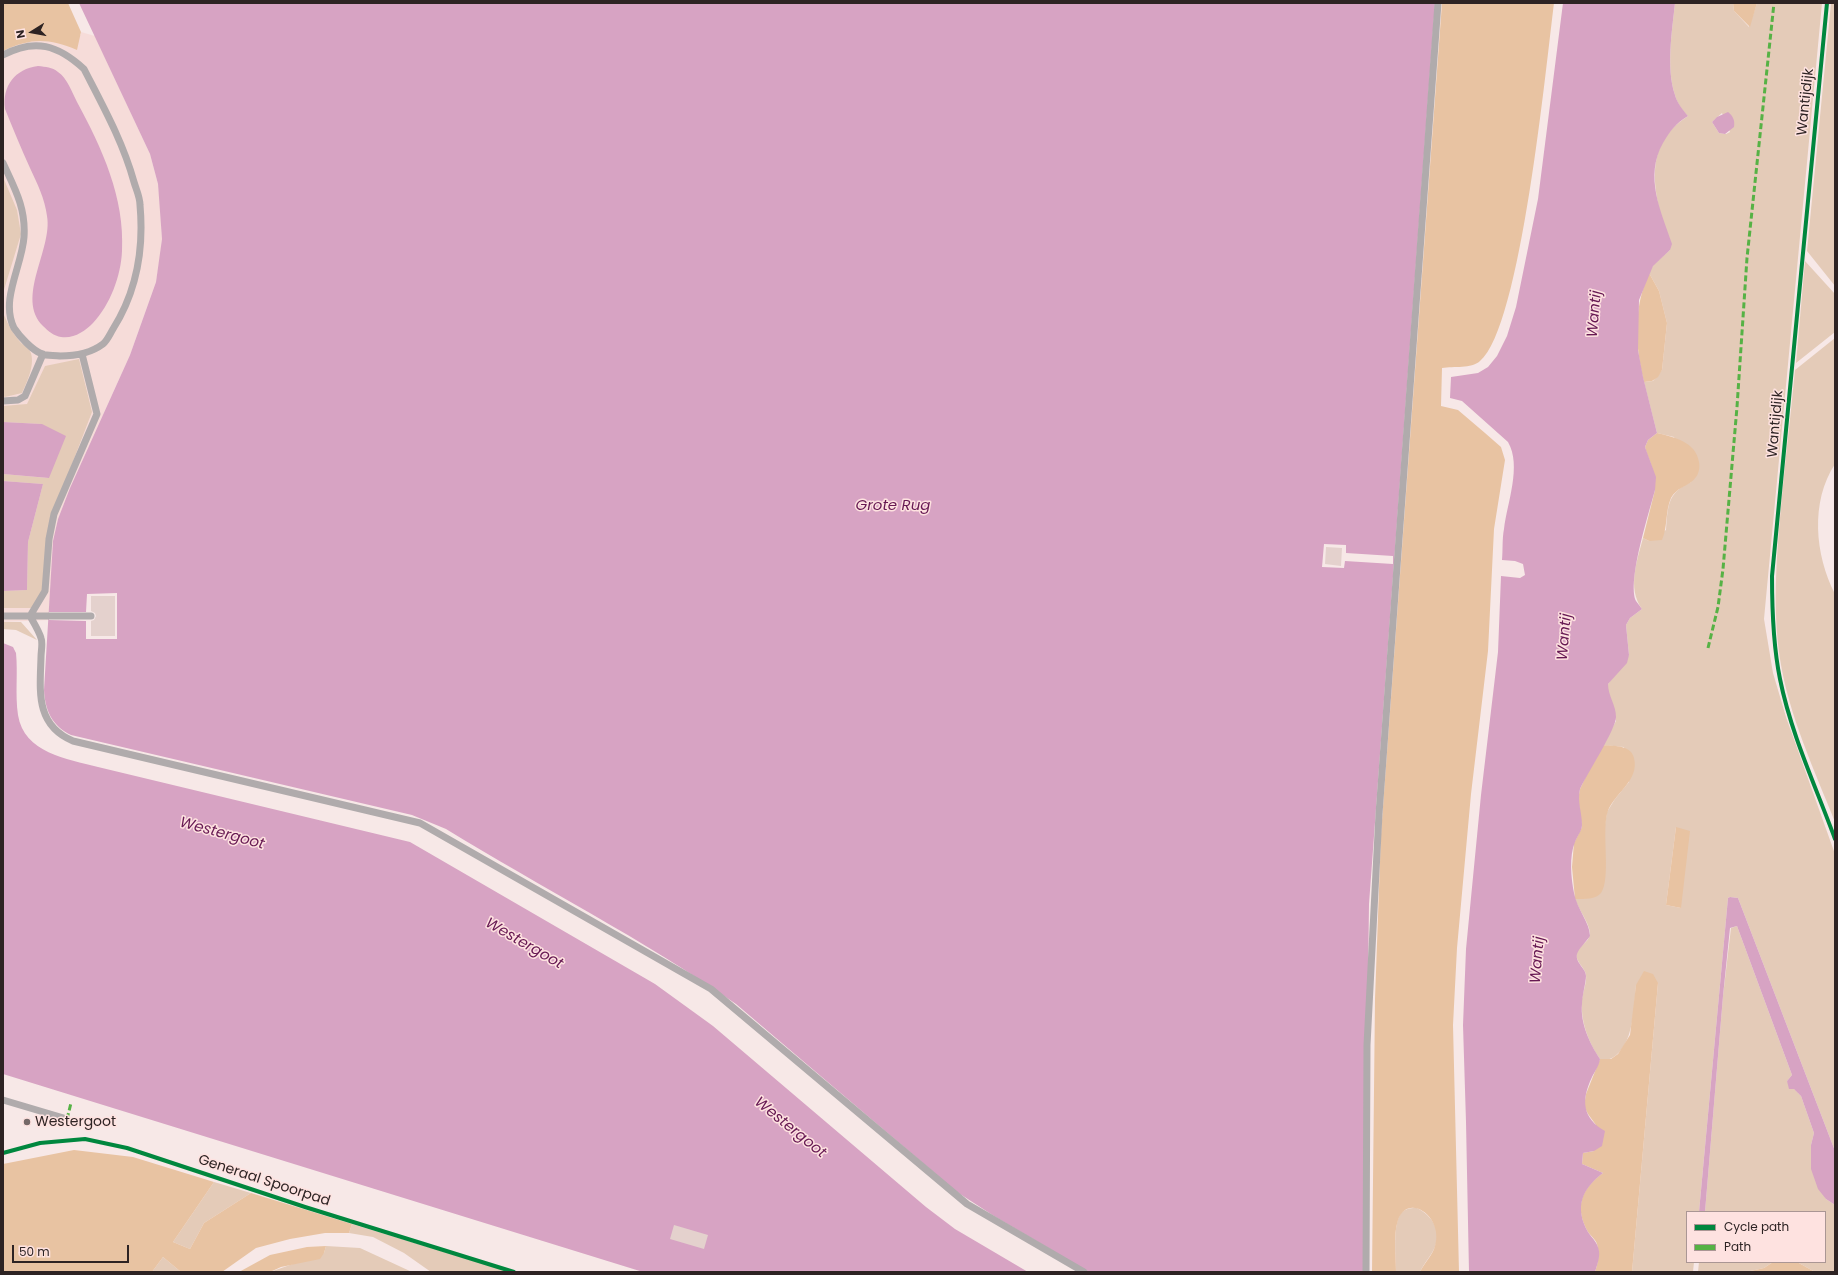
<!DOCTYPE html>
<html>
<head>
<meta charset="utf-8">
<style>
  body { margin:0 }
  #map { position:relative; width:1838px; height:1275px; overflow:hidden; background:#f7e8e7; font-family:Poppins,sans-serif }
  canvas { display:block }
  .frame { position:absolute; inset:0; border:4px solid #2d2323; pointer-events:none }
  .legend { position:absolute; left:1686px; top:1211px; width:140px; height:52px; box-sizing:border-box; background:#fee2e0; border:1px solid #aa9694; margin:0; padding:5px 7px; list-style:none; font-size:12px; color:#2d2323 }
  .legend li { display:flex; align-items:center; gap:8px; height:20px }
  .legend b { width:20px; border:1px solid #aa9694 }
  .north { position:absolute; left:12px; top:12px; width:40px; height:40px; -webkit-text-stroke:3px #fee2e0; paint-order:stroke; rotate:259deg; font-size:11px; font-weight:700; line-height:16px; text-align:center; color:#2d2323 }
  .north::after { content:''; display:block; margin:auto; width:14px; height:18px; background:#2d2323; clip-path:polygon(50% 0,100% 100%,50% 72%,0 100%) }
  .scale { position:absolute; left:12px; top:1245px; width:117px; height:18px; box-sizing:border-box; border:2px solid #2d2323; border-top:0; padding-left:5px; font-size:12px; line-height:14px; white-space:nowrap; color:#2d2323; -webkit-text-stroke:3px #fee2e0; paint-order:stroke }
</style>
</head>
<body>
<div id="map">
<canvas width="1838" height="1275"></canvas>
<div class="frame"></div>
<ul class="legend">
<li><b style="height:5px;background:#00873e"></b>Cycle path</li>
<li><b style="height:5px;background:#56b245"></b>Path</li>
</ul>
<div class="north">N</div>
<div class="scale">50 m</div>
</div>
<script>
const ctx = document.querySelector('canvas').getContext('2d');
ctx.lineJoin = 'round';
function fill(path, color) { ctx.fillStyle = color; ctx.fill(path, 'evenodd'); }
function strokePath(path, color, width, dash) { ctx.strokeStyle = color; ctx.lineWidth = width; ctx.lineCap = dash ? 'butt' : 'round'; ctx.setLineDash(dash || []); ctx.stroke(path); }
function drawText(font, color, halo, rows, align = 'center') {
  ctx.font = font + ' Poppins,sans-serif'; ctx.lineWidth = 3; ctx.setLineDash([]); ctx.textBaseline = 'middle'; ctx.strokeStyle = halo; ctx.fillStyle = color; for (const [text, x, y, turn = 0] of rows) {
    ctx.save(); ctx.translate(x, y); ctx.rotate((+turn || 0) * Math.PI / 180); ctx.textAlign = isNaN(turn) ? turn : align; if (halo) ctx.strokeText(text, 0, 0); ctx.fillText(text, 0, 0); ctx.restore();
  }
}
fill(new Path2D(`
  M81,32L95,36L150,154L158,184L160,202L162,239L160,258L156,282L130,355L70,488L58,519L53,541L49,620L3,622V35H81Z`), '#f6dcd9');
fill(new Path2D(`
  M1675,3H1733L1734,11L1749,27L1757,3H1822L1764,619L1773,673L1786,717L1835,854V1151L1738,898L1730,897L1728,898L1699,1212H1687V1262H1694L1693,1272H1632L1658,983L1636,985C1634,1006 1634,1046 1612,1058C1609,1060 1604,1059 1600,1059C1588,1042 1580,1020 1582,999C1583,992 1587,981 1586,975C1585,967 1574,961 1577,952C1580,945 1591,941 1590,932C1588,921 1579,910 1575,899H1585L1604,851V830L1607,812L1615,799L1629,782L1624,747L1603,745L1616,721L1608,691V684L1629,655L1626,625L1630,618L1642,609C1627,588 1637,561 1643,538L1649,541L1666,530C1668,506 1667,493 1691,482L1674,437L1657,433L1644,382L1653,381L1662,370L1667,323L1659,291L1649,273L1653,265L1670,250C1658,202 1636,149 1688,116C1682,110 1677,103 1675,95C1666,68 1672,31 1675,3ZM1722,113L1730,132L1726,134L1719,133L1712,122ZM1676,827L1681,908L1666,905Z
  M1831,3H1835V286L1807,251Z
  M3,177L17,210L21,234L3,293Z
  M1805,261L1835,294V332L1796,363Z
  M3,313C8,324 13,334 21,343C24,345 28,348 30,351C36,363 27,382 22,393L5,397L3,396Z
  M1835,338V464C1810,502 1815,555 1835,594V822C1814,769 1789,716 1780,659C1772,605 1777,550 1782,496C1786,454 1791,412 1795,370Z
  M79,359L92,412L52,516L42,594L35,608H3V591L27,590L28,542L43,484L3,481V474L48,478L42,424L3,422V406L27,404L45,366Z
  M3,622H21L37,640L16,630L3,629Z
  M1737,926L1792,1075L1787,1081L1801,1096L1814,1133L1811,1145L1826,1199L1835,1205V1272H1815L1797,1262H1825V1212H1705L1723,996L1731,928Z
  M214,1182L251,1193L204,1223L190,1249L173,1242Z
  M1417,1208C1432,1216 1442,1230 1435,1247C1431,1256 1424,1263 1420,1272H1396C1396,1258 1392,1222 1402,1212C1407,1208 1412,1208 1417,1208Z
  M352,1224L510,1272H431L404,1253L373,1237L349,1233Z
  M326,1246L360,1248L412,1272H270L324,1253Z
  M163,1257L181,1272H152Z
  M1699,1262H1773L1764,1268L1746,1272H1698Z`), '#e4cbb8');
fill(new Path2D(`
  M3,3H68L81,32L77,50C48,38 31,38 3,51Z
  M1442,3H1554C1546,65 1521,328 1480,361C1471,369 1454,366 1442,368L1441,406L1458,410L1485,433L1501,447L1505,460L1494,529L1488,651L1471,794L1457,948L1453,1025L1459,1272H1420C1424,1263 1433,1255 1435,1246C1444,1217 1408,1192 1398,1220C1393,1235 1396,1256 1396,1272H1372L1375,999L1381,834Z
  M1733,3H1757L1750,27L1734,11Z
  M1649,273L1659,291L1667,323L1662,370L1658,377L1652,381L1644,382C1635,345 1633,309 1649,273Z
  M1657,433C1674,437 1696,442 1699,462C1700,467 1699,473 1696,477C1690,486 1678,486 1671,498C1665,512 1668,526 1662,540L1649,541L1643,538L1655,490L1651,464L1647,454L1645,447L1648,440Z
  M1603,745C1615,746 1631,745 1634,758C1640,782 1612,794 1607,814C1602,835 1611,879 1601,893C1595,900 1584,899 1575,899L1572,867L1574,843L1582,827L1578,799L1580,789L1587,774Z
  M1676,827L1690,831L1681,908L1666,905Z
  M1644,971L1653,974L1658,983L1632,1272H1595C1598,1263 1600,1254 1597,1244C1596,1240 1591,1236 1588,1232C1574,1207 1581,1189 1603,1173L1582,1164L1583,1153L1594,1151L1596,1125L1588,1114L1584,1106L1586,1094L1600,1059H1611L1618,1054L1630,1035L1636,985Z
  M74,1150L133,1157L214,1182L173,1242L190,1249L204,1223L251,1193L352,1224L349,1233H325L290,1239L256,1248L222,1272H181L163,1257L152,1272H3V1164Z
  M326,1246L324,1253L320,1259L281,1267L270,1272H239L270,1255L307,1247Z
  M1773,1262H1797L1815,1272H1746L1764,1268Z`), '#e8c3a2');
fill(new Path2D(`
  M79,3H1435L1369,904L1364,1272H1089L994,1216L957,1192L736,1004C643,939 542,888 446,829L412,815L71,735C52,726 45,710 44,690L53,541L58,519L70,488L130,355L156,282L162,239L158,184L150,154Z
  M1563,3H1675C1672,31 1666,68 1675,95C1677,103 1683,110 1688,116C1676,123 1670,131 1663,143C1644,177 1661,211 1672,244L1670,250L1653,266L1639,300L1638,350L1643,377L1657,433L1648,440L1645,447L1656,477L1655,490C1649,513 1627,581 1636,601C1638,604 1640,606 1642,609L1630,618L1626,625L1629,655L1627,663L1608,684C1608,696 1616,705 1616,717C1616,729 1587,774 1580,789C1577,802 1582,812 1582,825C1582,831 1577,836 1575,842C1569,856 1571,878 1574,893C1577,909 1590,923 1590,936C1587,941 1579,948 1577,954C1575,963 1586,968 1586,976C1586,982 1582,996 1582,1004C1580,1023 1590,1044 1600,1059C1599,1066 1595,1071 1592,1077C1581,1100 1582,1118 1605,1131L1602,1146L1594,1151L1583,1153L1582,1164L1603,1173C1582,1189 1574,1207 1588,1232C1592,1238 1598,1243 1599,1251C1600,1258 1597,1265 1595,1272H1469L1466,1122L1463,1025L1466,949L1481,795L1498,652L1501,576L1520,578L1525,575L1523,564L1515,561L1502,560C1503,550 1502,539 1504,529C1507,503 1522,466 1508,442L1462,401L1450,398L1451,377L1478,373L1488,367L1497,356L1507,336L1516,307L1538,199Z
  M38,66C46,67 52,67 58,72C67,78 72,92 77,102C102,148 125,198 122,251C121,276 110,305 93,323C85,331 74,339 61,337C54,336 48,331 43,326C15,298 53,249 47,216C45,199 37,183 30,168C21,148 13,129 5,109C2,86 15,69 38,66Z
  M1728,112C1733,116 1735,120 1734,127L1725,134L1719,133L1712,122L1717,117Z
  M3,422L42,424L66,436L49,478L3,474Z
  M3,481L43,484L28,542L27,590L3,591Z
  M3,643L13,647L16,653C18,673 15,694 18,715C24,753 67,759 98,767L410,842L655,984L713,1026L926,1207L955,1229L1028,1272H643L3,1074Z
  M1730,897L1738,898L1835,1151V1205L1826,1199L1818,1189L1811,1169V1145L1814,1133L1801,1096L1794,1089H1789L1787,1081L1792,1075L1737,926L1730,928L1723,996L1705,1212H1699L1728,898Z`), '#d7a3c3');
fill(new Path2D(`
  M1324,544L1346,545V553L1393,556V564L1345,561L1344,568L1322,567Z
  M117,593V639H86V621L49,620V612H86L87,594Z`), '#f7e8e7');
fill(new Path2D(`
  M1326,547L1342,548L1341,566L1325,564Z
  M91,596H115V636H91V621L94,620L96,616L95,613L91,611Z
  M674,1225L708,1235L704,1249L670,1239Z`), '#e4d1cd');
strokePath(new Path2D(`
  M3,55C35,38 58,45 84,69C103,106 123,142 134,182C136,189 140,197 140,205C144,249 137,291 113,329C110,334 107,341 103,344C91,353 75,356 60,356C55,355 47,356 42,354C32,350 20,337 14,328C0,300 22,266 24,237C26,208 15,189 3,163
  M82,354L97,414L54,514L49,539L45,591L30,616C34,623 39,631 41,638C43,643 41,651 41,657C40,691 35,725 73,741L420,823L711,989L967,1204L1084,1272
  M3,401L18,400L25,396L43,354
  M3,616H91
  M3,1100L67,1119
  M1366,1272L1367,1045L1379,814L1438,3`), '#b0abac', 7);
strokePath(new Path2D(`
  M1708,648L1718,607L1723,569L1737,407L1747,258L1774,3
  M67,1119L71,1103`), '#56b245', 3, [6, 3]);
strokePath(new Path2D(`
  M1827,3L1772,576C1772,611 1773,645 1780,679C1791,734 1816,787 1835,839
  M3,1153L40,1143L85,1139L127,1148L305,1207L514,1272`), '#00873e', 4);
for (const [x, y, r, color] of [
  [27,1122,4,"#746868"]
]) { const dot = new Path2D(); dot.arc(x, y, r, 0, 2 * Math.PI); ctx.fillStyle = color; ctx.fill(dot); strokePath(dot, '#fee2e0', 1.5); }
drawText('14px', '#2d2323', '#fee2e0', [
  ["Wantijdijk",1806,102,-84],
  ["Wantijdijk",1776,424,-85],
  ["Generaal Spoorpad",264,1181,18]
]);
drawText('14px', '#2d2323', '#fee2e0', [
  ["Westergoot",35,1122]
], 'left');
drawText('italic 15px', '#671953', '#fee2e0', [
  ["Wantij",1595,314,-85],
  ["Grote Rug",893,506],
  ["Wantij",1565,637,-85],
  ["Westergoot",222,834,15],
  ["Westergoot",524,944,30],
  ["Wantij",1538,960,-85],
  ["Westergoot",790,1128,39]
]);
</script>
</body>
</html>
